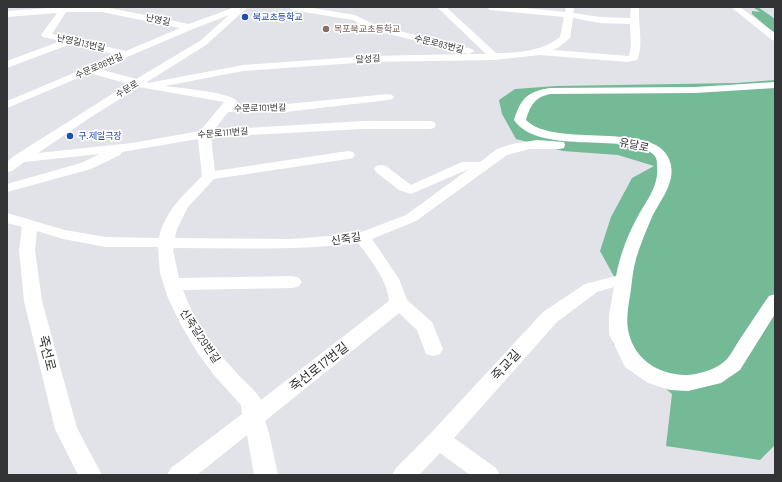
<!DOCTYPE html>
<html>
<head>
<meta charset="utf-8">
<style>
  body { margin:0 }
  #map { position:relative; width:782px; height:482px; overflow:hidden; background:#e1e3e8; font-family:Barlow,sans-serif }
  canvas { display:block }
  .frame { position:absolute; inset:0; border:8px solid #323335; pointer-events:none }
</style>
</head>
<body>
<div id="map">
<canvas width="782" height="482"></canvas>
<div class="frame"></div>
</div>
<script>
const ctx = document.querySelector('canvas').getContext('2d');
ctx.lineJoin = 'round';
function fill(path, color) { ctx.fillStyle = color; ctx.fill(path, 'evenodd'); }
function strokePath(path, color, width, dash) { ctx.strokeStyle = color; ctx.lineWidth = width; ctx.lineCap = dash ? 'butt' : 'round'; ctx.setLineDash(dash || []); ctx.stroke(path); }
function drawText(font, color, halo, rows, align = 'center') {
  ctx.font = font + ' Barlow,"Noto Sans KR",sans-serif'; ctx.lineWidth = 3.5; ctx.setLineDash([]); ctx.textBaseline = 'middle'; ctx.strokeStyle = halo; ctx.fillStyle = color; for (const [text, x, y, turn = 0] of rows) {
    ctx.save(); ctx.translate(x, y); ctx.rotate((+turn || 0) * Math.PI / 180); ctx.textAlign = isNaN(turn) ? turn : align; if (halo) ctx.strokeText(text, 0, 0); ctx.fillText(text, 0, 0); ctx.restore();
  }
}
fill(new Path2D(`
  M753,7H758L775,19V34L752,14V11L760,12Z
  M775,80V445L760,460L666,446L672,394L613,344L622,291L600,251L611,217L632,178L654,166L618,155L563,151L516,139L502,114L499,100L515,89L556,86L736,83Z`), '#75ba97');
fill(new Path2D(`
  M62,7H105L189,24L235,7H248L206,45L147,82L148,83L243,65L369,56L469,54L369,29L353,20L292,10L288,7H307L355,15L375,25L472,49L474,51L469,54H486L437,7H446L496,53C519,53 542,51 560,37L564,17L490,10L486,7H515L565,12L566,7H574L573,13L600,17L630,18L631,7H639C638,23 644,47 637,60L627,62L540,55L494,60L369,62L243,71L165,86C178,88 230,92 237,101L234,105L266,103L277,105L388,94L392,95L394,97L392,99L388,100L277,113L266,110L228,112L214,130L363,121H430L434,122L436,125L434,128L430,129H363L211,137L215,171L348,151L353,152L355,155L353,158L348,159L214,179L188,207L177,229L175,238L291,239L356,234L406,215L469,169L411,194L399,190L376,172L374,169L376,166L381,165L386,166L411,185L462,162H480L497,149L512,144L537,140L564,142L565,145L564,148L559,149H530L507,155L416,221L372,239L399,279L407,300L432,322L443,349L440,354L433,356L426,354L417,330L399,313L265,421L269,433L278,475H254L247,435L197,475H167L171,468L242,414L241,405L213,374L197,352L180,323L168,298L160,273L158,247H106L63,239L37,231L35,250L42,301L77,428L102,475H78L55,429L24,301L19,250L22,227L7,223V213L65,230L106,237L159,238C165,210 184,195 202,176L198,139L122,152L120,155L91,169L7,192V184L81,163L100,154L24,162L12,171L7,172V162L14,156L128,84L90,73L7,108V101L117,55L71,44L7,68V61L61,41L43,37L41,35L57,13L7,17V11ZM66,12H102L180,28L126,51L52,34ZM229,15L200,41L136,79L99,69L193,29ZM573,18L600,23L630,24L631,46L629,56L553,50L559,47L570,38ZM139,87L224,102L200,131L132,143L38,153L91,117ZM358,243C370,259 388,281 389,301L261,400C255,389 242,380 234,370C213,347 193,319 183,290L293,288L299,286L302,282L299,278L293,276L179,278L173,250L174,248C236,248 297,251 358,243Z
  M731,7H740L775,33V41L772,40Z
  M775,82V88L695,93L550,94C535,97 530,106 526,120C554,149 654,120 669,159C678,180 661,199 652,217C646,231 640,245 636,259C633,269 632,280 631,289C629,303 625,320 629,334C636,361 659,374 685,375C698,375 718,369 727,359C732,353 736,345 740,339C750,324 759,310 769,296L775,294V314L740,370L721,383L688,391L670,390L648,383L625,367L609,334V315L614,287L597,292L557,322L454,438L496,468L500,475H470L440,453L419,475H392L396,468L431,433L543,312L585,284L616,276C620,255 628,234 638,216C647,200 659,186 657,166C657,162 657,158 654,155C634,131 539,157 514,120C521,98 527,92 550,88L695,87Z`), '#fff');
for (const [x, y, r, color] of [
  [245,17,4,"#1a4fb4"],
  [326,29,4,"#8d6e63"],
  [70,136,4,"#1a4fb4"]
]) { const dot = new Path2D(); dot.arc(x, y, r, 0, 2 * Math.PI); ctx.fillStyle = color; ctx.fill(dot); strokePath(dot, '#fff', 1.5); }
drawText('9px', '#164399', '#fff', [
  ["북교초등학교",253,17],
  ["구.제일극장",78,136]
], 'left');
drawText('9px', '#323335', '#fff', [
  ["난영길",158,20,12],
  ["난영길13번길",81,43,13],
  ["수문로83번길",439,44,14],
  ["달성길",368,59,-3],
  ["수문로86번길",99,66,-23],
  ["수문로",127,89,-31],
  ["수문로101번길",260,108,-1],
  ["수문로111번길",223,133,-4]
]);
drawText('9px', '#785e54', '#fff', [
  ["목포북교초등학교",334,29]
], 'left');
drawText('11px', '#323335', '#fff', [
  ["유달로",634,145,12],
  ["신죽길",346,239,-9],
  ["신죽길29번길",200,336,56]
]);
drawText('13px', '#323335', '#fff', [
  ["죽선로",47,353,76],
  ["죽교길",506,365,-48],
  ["죽선로17번길",319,367,-38]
]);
</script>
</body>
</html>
